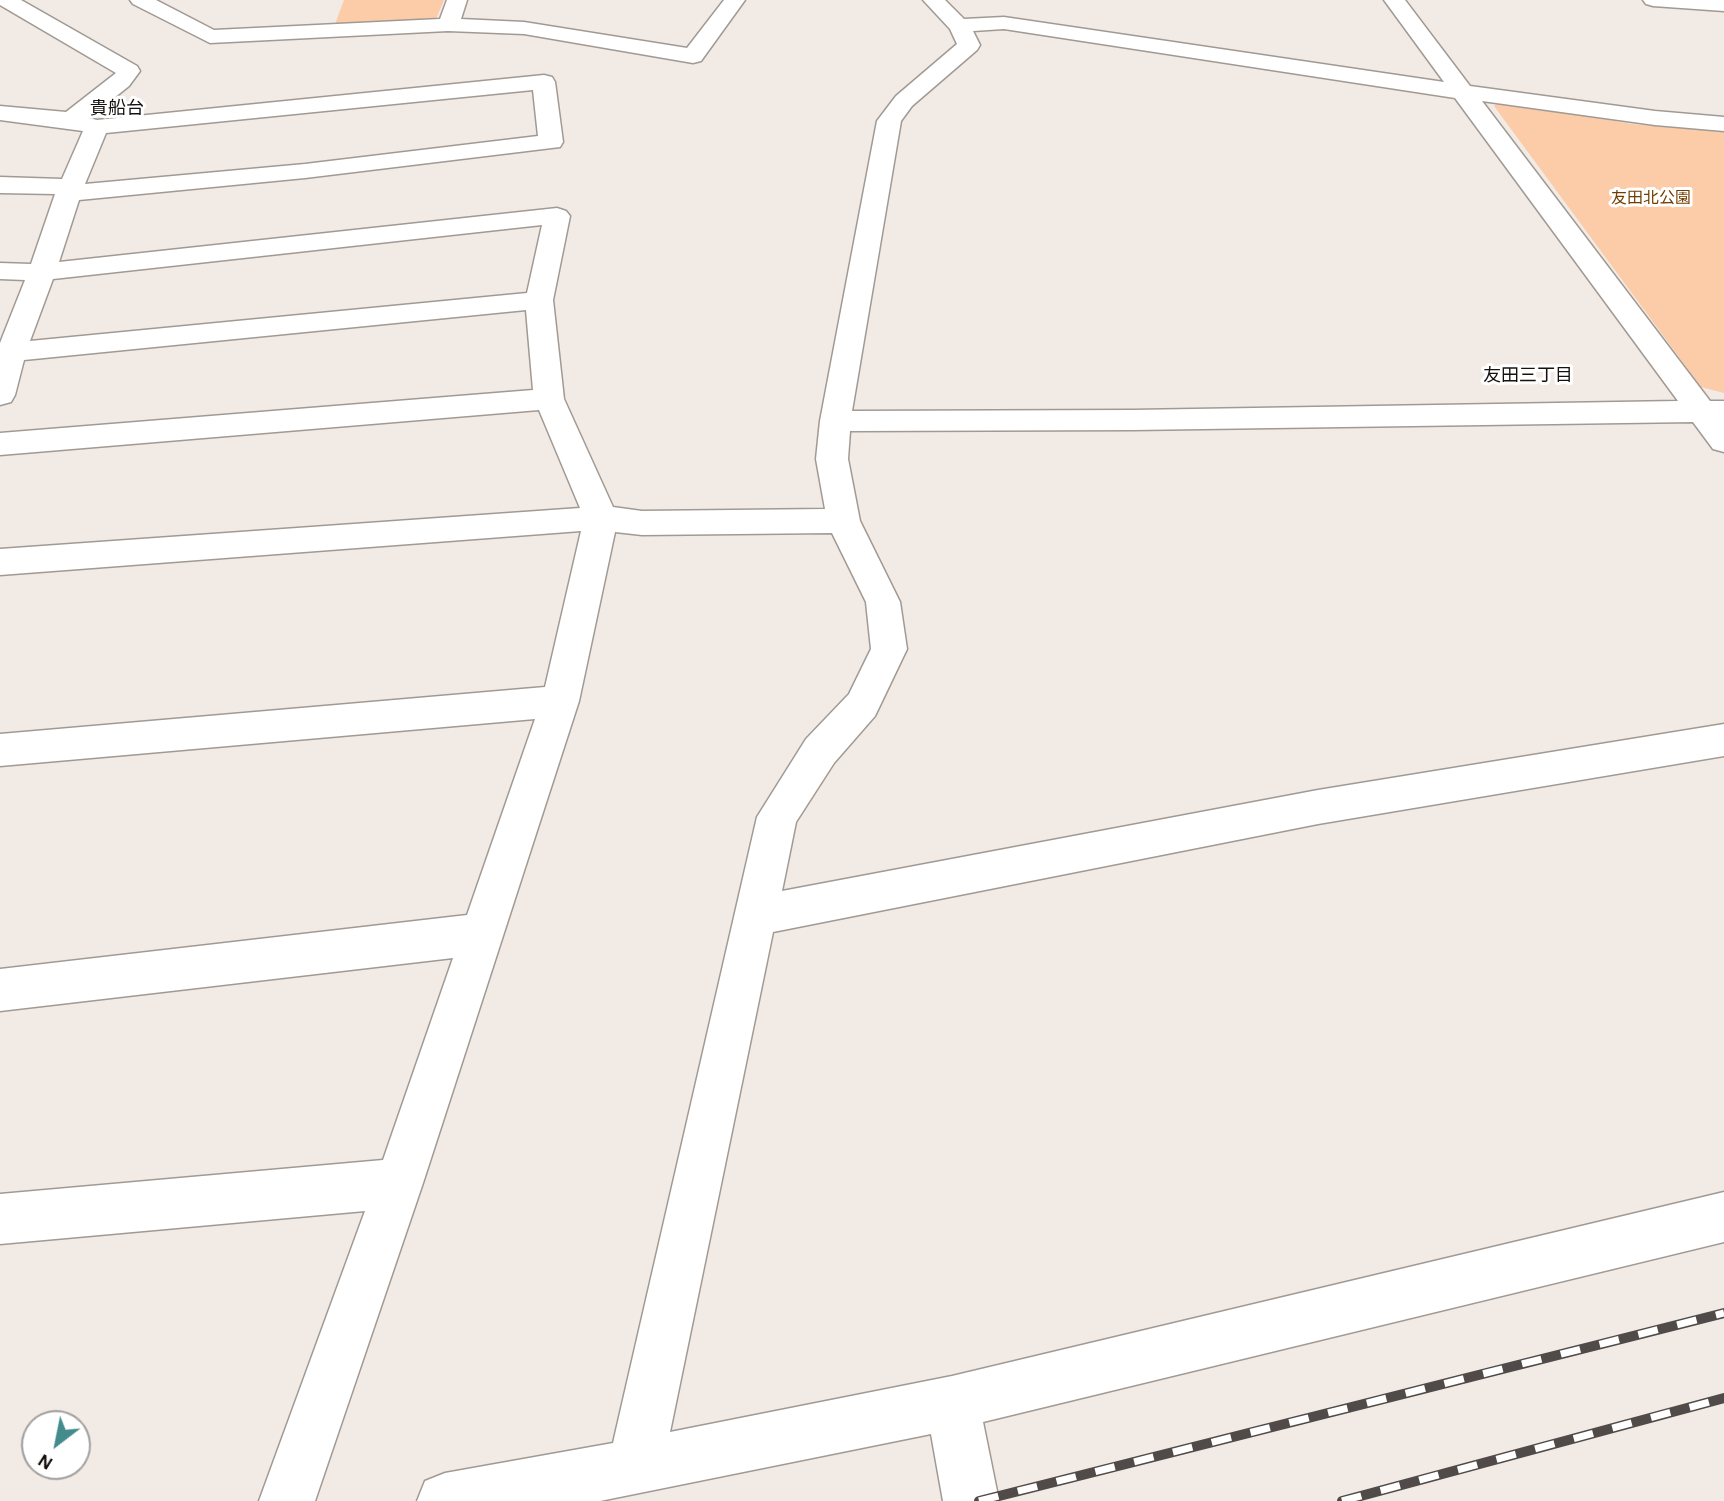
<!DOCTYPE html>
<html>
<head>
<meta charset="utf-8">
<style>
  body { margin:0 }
  #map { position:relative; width:1724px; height:1501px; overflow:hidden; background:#f2eae4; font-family:"Alegreya Sans",sans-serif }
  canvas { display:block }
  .north { position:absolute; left:21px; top:1410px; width:70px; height:70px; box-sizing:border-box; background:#fff; border:2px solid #a1a09f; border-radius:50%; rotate:212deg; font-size:19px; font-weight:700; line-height:28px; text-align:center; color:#14110f }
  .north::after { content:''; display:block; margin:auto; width:24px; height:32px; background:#438b8d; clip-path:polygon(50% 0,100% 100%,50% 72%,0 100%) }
</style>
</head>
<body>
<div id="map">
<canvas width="1724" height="1501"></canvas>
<div class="north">N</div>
</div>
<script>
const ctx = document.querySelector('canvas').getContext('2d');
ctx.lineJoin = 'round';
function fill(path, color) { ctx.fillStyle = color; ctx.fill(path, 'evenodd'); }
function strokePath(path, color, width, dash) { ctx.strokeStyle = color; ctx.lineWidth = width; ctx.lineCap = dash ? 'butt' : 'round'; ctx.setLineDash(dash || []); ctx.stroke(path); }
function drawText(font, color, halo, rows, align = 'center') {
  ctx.font = font + ' "Alegreya Sans","Noto Sans JP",sans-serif'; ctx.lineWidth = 6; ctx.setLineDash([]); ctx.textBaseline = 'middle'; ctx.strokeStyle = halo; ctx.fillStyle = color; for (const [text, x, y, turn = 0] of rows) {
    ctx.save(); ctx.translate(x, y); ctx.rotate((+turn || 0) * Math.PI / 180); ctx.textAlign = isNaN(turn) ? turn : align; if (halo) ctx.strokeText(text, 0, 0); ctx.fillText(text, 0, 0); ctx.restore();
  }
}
fill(new Path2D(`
  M344,0H444L435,21L334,27Z
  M1500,101L1632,124L1724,132V393L1701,387L1494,106Z`), '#fbcca7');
const minor = new Path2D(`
  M0,0H21L137,66L140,71L129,86L89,118L97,120L544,75L552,77L555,82L563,142L560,147L305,178L79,200L59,262L557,208L566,211L570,216L553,300L564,399L613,507L642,511L825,509L816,459L820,421L877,121L896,96L957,44L950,29L923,0H945L964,19L1004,17L1444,82L1384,0H1405L1470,86L1655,111L1724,117V131L1655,125L1482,101L1710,401H1724V452L1713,449L1693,422L1133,430L850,431L848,459L860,521L900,602L907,649L875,716L834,763L796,822L782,891L1318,790L1724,724V756L1318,824L773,932L670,1432L952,1376L1724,1192V1242L983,1422L999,1501H943L931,1434L600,1501H417L425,1481L445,1473L613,1443L757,817L806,739L849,694L871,649L866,602L832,533L642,535L615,532L579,701L423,1183L315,1501H259L365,1211L0,1244V1194L383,1160L453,958L0,1011V969L467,915L535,719L0,766V734L545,687L581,531L0,575V549L580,508L539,410L0,455V433L533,390L526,310L24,360L15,395L11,402L0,405V343L25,280L0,279V263L31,264L55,194L0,193V177L62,179L83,131L0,120V106L66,112L116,73L0,5ZM1004,29L1455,98L1678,401L1133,410L852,411L901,121L912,106L977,50L980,45L973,31ZM533,90L538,136L305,164L85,184L106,133ZM542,225L527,293L30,341L53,279Z
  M130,0H156L214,30L440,19L447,0H467L461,19L524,22L687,48L724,0H745L701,61L693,63L524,34L448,31L210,43L133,4Z
  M1643,0H1724V11L1653,6L1646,4Z`);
strokePath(minor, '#a19a94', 3);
fill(minor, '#fff');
const rail = new Path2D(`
  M979,1501L1724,1313
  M1342,1501L1724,1398`);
strokePath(rail, '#504b48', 10);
strokePath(rail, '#fff', 7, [20]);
drawText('16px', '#723d00', '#fff', [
  ["友田北公園",1651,198]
]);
drawText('18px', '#14110f', '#fff', [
  ["貴船台",117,109],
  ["友田三丁目",1528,376]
]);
</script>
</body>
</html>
